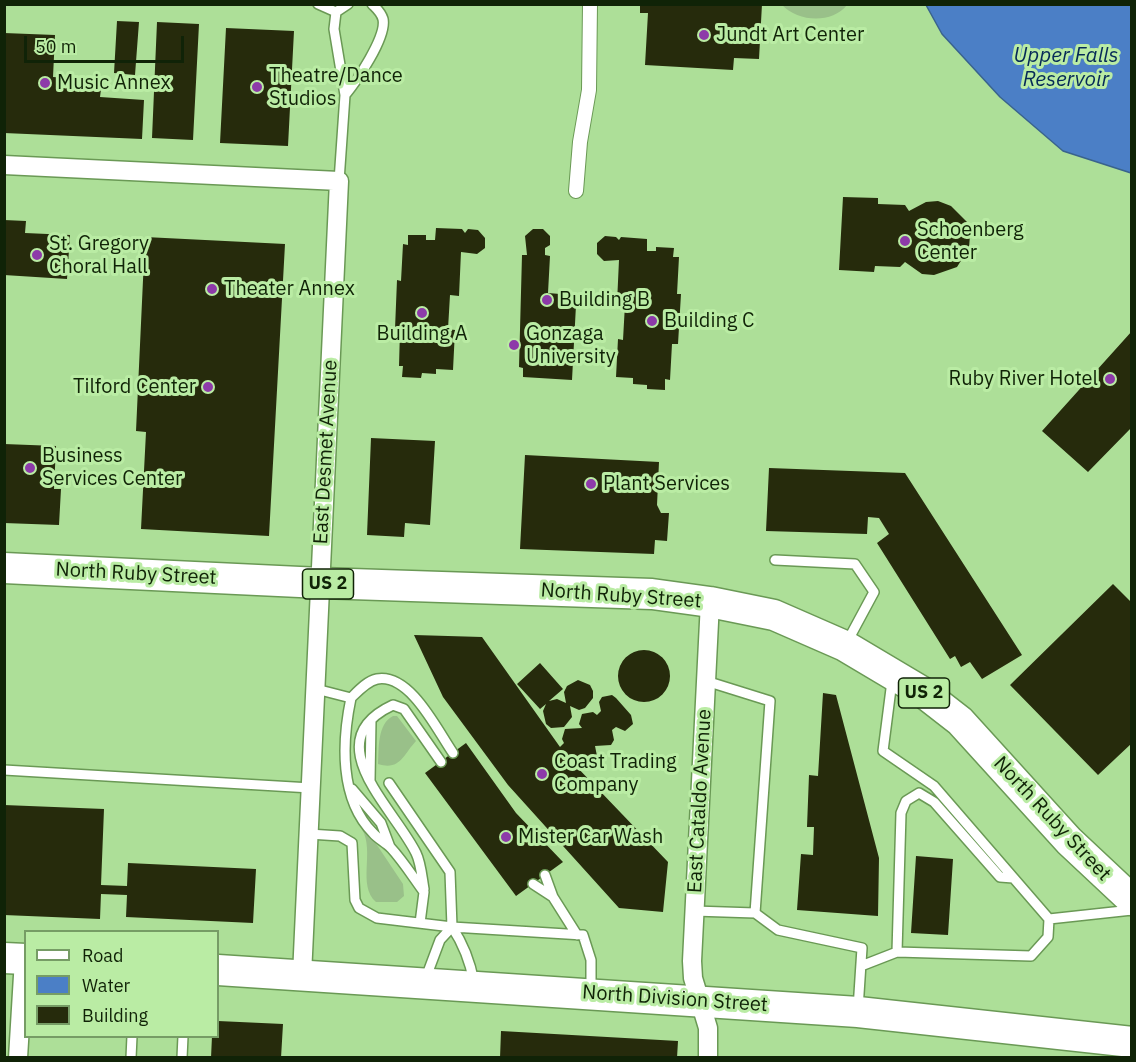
<!DOCTYPE html>
<html>
<head>
<meta charset="utf-8">
<style>
  body { margin:0 }
  #map { position:relative; width:1136px; height:1062px; overflow:hidden; background:#addf98; font-family:"IBM Plex Sans",sans-serif }
  canvas { display:block }
  .frame { position:absolute; inset:0; border:6px solid #102307; pointer-events:none }
  .legend { position:absolute; left:24px; top:930px; width:195px; height:108px; box-sizing:border-box; background:#baeca4; border:2px solid #769c65; margin:0; padding:8px 10px; list-style:none; font-size:18px; color:#102307 }
  .legend li { display:flex; align-items:center; gap:12px; height:30px }
  .legend b { width:30px; border:2px solid #769c65 }
  .scale { position:absolute; left:24px; top:36px; width:160px; height:27px; box-sizing:border-box; border:3px solid #102307; border-top:0; padding-left:8px; font-size:18px; line-height:21px; white-space:nowrap; color:#102307; -webkit-text-stroke:4px #baeca4; paint-order:stroke }
</style>
</head>
<body>
<div id="map">
<canvas width="1136" height="1062"></canvas>
<div class="frame"></div>
<ul class="legend">
<li><b style="height:8px;background:#fff"></b>Road</li>
<li><b style="height:16px;background:#4b7fc6"></b>Water</li>
<li><b style="height:16px;background:#262b0c"></b>Building</li>
</ul>
<div class="scale">50 m</div>
</div>
<script>
const ctx = document.querySelector('canvas').getContext('2d');
ctx.lineJoin = 'round';
function fill(path, color) { ctx.fillStyle = color; ctx.fill(path, 'evenodd'); }
function strokePath(path, color, width, dash) { ctx.strokeStyle = color; ctx.lineWidth = width; ctx.lineCap = dash ? 'butt' : 'round'; ctx.setLineDash(dash || []); ctx.stroke(path); }
function drawText(font, color, halo, rows, align = 'center') {
  ctx.font = font + ' "IBM Plex Sans",sans-serif'; ctx.lineWidth = 6; ctx.setLineDash([]); ctx.textBaseline = 'middle'; ctx.strokeStyle = halo; ctx.fillStyle = color; for (const [text, x, y, turn = 0] of rows) {
    ctx.save(); ctx.translate(x, y); ctx.rotate((+turn || 0) * Math.PI / 180); ctx.textAlign = isNaN(turn) ? turn : align; if (halo) ctx.strokeText(text, 0, 0); ctx.fillText(text, 0, 0); ctx.restore();
  }
}
fill(new Path2D(`
  M782,5H847C832,24 798,22 782,5Z
  M393,716H397L416,741C403,755 400,771 378,764C379,749 377,724 393,716Z
  M365,827L403,884L404,896L397,902H376C357,885 375,852 362,829Z`), '#99c089');
const water = new Path2D(`
  M926,5H1131V173L1063,151L1000,97L942,34Z`);
fill(water, '#4b7fc6');
strokePath(water, '#39638d', 1.5);
fill(new Path2D(`
  M640,4H762L759,59L734,58L733,70L645,65L648,13H640Z
  M117,21L139,22L135,75L114,73Z
  M157,22L199,24L193,140L152,138Z
  M226,28L294,31L288,146L220,143Z
  M4,33L55,35L53,77L86,79V88L101,89L100,97L144,100L142,139L4,133Z
  M843,197L878,198V204L905,205L909,211L926,202L938,201L951,206L967,222L970,235L969,248L957,267L934,275L922,274L905,262L900,267L875,266L874,272L839,270Z
  M4,220L26,221L25,233L70,235L67,279L4,275Z
  M436,228L462,229L465,233L468,229L478,230L485,238V248L477,254L461,252L459,296L450,295L448,329L455,330L453,370L436,369V374L422,373L421,378L402,377L403,366H399L400,330L395,329L397,280L401,281L403,244L408,245V235H426V240H435Z
  M533,229H543L550,236V245L545,248V255L550,256L548,293L572,295L571,305H576L572,380L523,377V368L519,367L522,255H527L525,236Z
  M605,236L616,237L619,240L621,237L647,239V251H656V247L674,248L673,257H679L677,294H681L678,344H672L670,380L665,379V390L647,389V385L633,384V378L616,377L618,339L623,340L625,304L617,303L619,260L604,261L597,254V243Z
  M145,237L285,244L269,536L141,529L146,432L136,431Z
  M1132,331V427L1088,472L1042,431Z
  M371,438L435,441L430,525L405,523L404,537L367,535Z
  M4,444L56,446L54,489H61L59,525L4,523Z
  M525,455L659,462L657,505L661,513H669L667,541L655,540L654,554L520,549Z
  M769,468L905,473L1022,655L982,679L970,662L961,667L955,656L950,659L877,543L889,534L879,518L868,517L867,534L766,531Z
  M1113,584L1132,603V743L1098,775L1010,685Z
  M414,635L482,637L560,747L564,743L562,739L565,729L582,728L579,724L582,714L593,712L597,715L601,711L599,702L602,697L612,695L616,698L631,715L633,724L625,731L616,727L612,730L614,740L611,745L595,746L597,756L594,760L589,763L579,759L574,764L668,862L663,912L619,908L508,785L443,697Z
  M618 676a26 26 0 1 1 52 0a26 26 0 1 1-52 0Z
  M540,663L563,689L549,701L557,699L566,703L564,692L567,686L578,680L590,685L593,691V698L585,708L579,710L570,706L572,717L564,727L551,728L546,724L543,711L546,704L540,709L517,684Z
  M823,693L836,695L879,858L878,916L797,910L801,854L813,855L814,827H807L809,775L818,776Z
  M466,743L516,813L563,862L516,896L425,773Z
  M4,805L104,809L101,885L127,886L128,863L256,869L253,923L126,917L127,895L101,894L100,919L4,915Z
  M916,856L953,859L948,935L911,933Z
  M218,1021L283,1024L281,1058H211L212,1036H218Z
  M501,1031L678,1041L677,1058H500Z`), '#262b0c');
const service = new Path2D(`
  M318,4L336,12
  M345,95C356,82 387,37 383,19C381,12 377,9 372,4
  M339,181L345,95L334,29L336,12L348,4
  M775,560L855,564L874,592L846,644
  M706,681L770,701L755,913L778,930L862,948L858,1009
  M316,689L351,698
  M4,770L311,788
  M370,781L371,720
  M389,783L450,872L452,927
  M352,789L381,823L390,847
  M309,834L340,836L352,843L355,900L359,908L377,918L452,927L583,935L591,960V991
  M545,875L553,897L577,935
  M533,884L553,897
  M424,889C422,878 421,863 416,853C394,808 315,741 393,705L404,709L441,762
  M694,911L755,913
  M1049,919L1132,910
  M420,923L424,892C413,877 403,861 391,848C385,842 378,839 373,833C339,799 342,741 351,698C358,691 367,681 377,679C410,673 437,730 453,753
  M897,952L901,813L906,801L919,793L934,802L1000,877L1013,878
  M861,966L897,952L1031,956L1048,937L1049,919L934,786L883,751L892,681
  M425,980L440,940L452,927C464,945 470,961 474,982
  M131,1058L132,1036
  M182,1058L183,1036`);
const pedestrian = new Path2D(`
  M576,191L580,142L589,90L590,4`);
const minor = new Path2D(`
  M4,165L339,181L302,975
  M18,1058L24,959
  M708,1058V1028L693,978L692,961L710,602`);
const primary = new Path2D(`
  M4,568L321,583L652,594L710,602L774,615L845,646L924,693L960,721L1069,841L1132,900
  M4,958L26,959
  M218,970L858,1012L1132,1042`);
strokePath(service, '#6a9955', 12);
strokePath(pedestrian, '#6a9955', 16);
strokePath(minor, '#6a9955', 21);
strokePath(primary, '#6a9955', 33);
strokePath(service, '#fff', 9);
strokePath(pedestrian, '#fff', 14);
strokePath(minor, '#fff', 18);
strokePath(primary, '#fff', 30);
for (const [x, y, r, color] of [
  [704,35,6,"#8d3aa9"],
  [45,83,6,"#8d3aa9"],
  [257,87,6,"#8d3aa9"],
  [905,241,6,"#8d3aa9"],
  [37,255,6,"#8d3aa9"],
  [212,289,6,"#8d3aa9"],
  [547,300,6,"#8d3aa9"],
  [422,313,6,"#8d3aa9"],
  [652,321,6,"#8d3aa9"],
  [514,345,6,"#8d3aa9"],
  [1110,379,6,"#8d3aa9"],
  [208,387,6,"#8d3aa9"],
  [30,468,6,"#8d3aa9"],
  [591,484,6,"#8d3aa9"],
  [542,774,6,"#8d3aa9"],
  [506,837,6,"#8d3aa9"]
]) { const dot = new Path2D(); dot.arc(x, y, r, 0, 2 * Math.PI); ctx.fillStyle = color; ctx.fill(dot); strokePath(dot, '#baeca4', 2); }
for (const [x, y, w] of [
  [328,584,51],
  [924,693,51]
]) { const box = new Path2D(); box.roundRect(x - w / 2, y - 15, w, 30, 4.5); ctx.fillStyle = '#baeca4'; ctx.fill(box); strokePath(box, '#102307', 1.5); }
drawText('bold 18px', '#102307', null, [
  ["US 2",328,584],
  ["US 2",924,693]
]);
drawText('20px', '#102307', '#baeca4', [
  ["Jundt Art Center",716,35],
  ["Theatre/Dance",269,76],
  ["Studios",269,99],
  ["Music Annex",57,83],
  ["Schoenberg",917,230],
  ["Center",917,253],
  ["St. Gregory",49,244],
  ["Choral Hall",49,267],
  ["Theater Annex",224,289],
  ["Building B",559,300],
  ["Building C",664,321],
  ["Building A",422,334,"center"],
  ["Gonzaga",526,334],
  ["University",526,357],
  ["Ruby River Hotel",1098,379,"right"],
  ["Tilford Center",196,387,"right"],
  ["Business",42,456],
  ["Services Center",42,479],
  ["Plant Services",603,484],
  ["Coast Trading",554,762],
  ["Company",554,785],
  ["Mister Car Wash",518,837]
], 'left');
drawText('20px', '#102307', '#baeca4', [
  ["East Desmet Avenue",326,452,-87],
  ["North Ruby Street",136,574,3],
  ["North Ruby Street",621,596,4],
  ["East Cataldo Avenue",700,801,-87],
  ["North Ruby Street",1052,819,47],
  ["North Division Street",675,999,4]
]);
drawText('italic 21px', '#052957', '#baeca4', [
  ["Upper Falls",1066,56],
  ["Reservoir",1066,80]
]);
</script>
</body>
</html>
